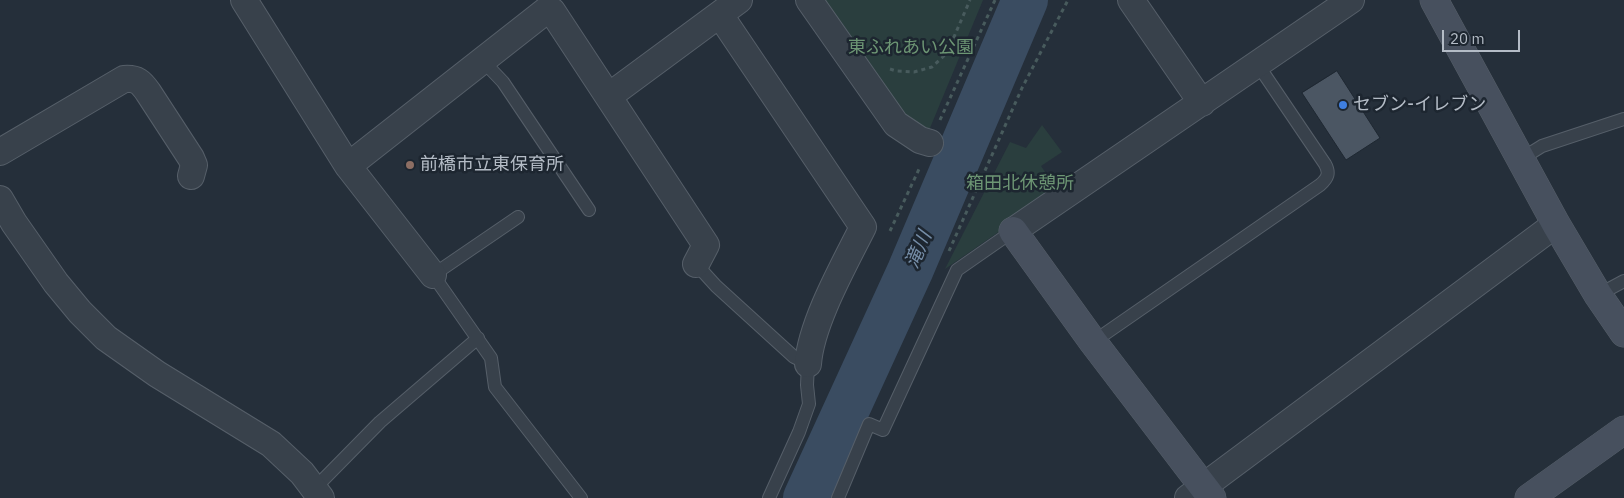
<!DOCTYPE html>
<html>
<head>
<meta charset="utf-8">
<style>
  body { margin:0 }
  #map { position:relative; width:1624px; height:498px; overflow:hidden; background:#252f3a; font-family:"IBM Plex Sans",sans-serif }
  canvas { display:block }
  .scale { position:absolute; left:1442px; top:30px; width:78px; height:22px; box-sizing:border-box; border:2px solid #b4bcc6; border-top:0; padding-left:6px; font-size:15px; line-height:18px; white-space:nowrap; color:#b4bcc6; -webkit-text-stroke:4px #1d2630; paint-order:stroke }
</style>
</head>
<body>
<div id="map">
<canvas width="1624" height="498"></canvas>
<div class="scale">20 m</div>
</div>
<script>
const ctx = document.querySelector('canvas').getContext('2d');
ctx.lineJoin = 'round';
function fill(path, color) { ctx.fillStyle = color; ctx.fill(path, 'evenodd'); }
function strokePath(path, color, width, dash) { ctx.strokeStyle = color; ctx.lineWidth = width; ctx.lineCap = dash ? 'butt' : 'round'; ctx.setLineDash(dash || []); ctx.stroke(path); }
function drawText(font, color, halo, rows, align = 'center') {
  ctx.font = font + ' "IBM Plex Sans","Noto Sans JP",sans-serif'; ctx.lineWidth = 5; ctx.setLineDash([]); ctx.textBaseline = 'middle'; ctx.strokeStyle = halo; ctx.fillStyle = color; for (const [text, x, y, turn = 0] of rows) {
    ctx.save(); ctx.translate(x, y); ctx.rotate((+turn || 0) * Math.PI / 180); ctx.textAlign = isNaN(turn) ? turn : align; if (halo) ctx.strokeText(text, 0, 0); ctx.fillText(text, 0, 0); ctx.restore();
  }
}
fill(new Path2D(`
  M822,0H983L930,128H915L901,118Z
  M1042,125L1062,152L1041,166L1058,191L945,269L1010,142L1026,148Z`), '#2a3e3e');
strokePath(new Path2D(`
  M806,498L910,271L1025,0`), '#3a4c61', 46);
const building = new Path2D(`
  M1337,71L1380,138L1346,160L1302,93Z`);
fill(building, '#4b5663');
strokePath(building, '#1f2832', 1);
const lane = new Path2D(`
  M482,60L503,82L589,210
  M1521,159L1542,146L1624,119
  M518,217L433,275L491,358L495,387L581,498
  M696,264L716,286L794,357L808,364L807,385L809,404L799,432L769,498
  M1598,295L1624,281
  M1093,342L1320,185C1328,178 1330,173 1325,164L1258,65
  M314,489L380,422L478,338
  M838,498L869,424L883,430L957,270L1013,231`);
const street = new Path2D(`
  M244,0L348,166L433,275
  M809,0L896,124L920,140L930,143
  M1131,0L1202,103
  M720,15L863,227C844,265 811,323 808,364
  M609,96L739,0
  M0,152L124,79C137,78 141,82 148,92L191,158L194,165L191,176
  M348,166L548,9L552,11L706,245L696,264
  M0,199L14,223L56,283L80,312L106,338L157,374L271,444L302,473L321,498
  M1013,231L1351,0
  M1188,498L1556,224`);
const secondary = new Path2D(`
  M1434,0L1556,224L1598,295L1624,333
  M1013,231L1093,342L1212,498
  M1529,498L1624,430`);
strokePath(lane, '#565f69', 14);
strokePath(street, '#565f69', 28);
strokePath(secondary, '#565f69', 29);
strokePath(new Path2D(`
  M890,69L896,71L914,72L932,67L947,53L970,0
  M940,120L995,0
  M890,231L920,167
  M949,251L1022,88L1068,0`), '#485b5d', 3, [4, 4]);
strokePath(lane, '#38414b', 12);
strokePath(street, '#38414b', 26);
strokePath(secondary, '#47505e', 28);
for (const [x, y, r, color] of [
  [1343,105,5,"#3f7fe0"],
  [410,165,5,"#8d6e63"]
]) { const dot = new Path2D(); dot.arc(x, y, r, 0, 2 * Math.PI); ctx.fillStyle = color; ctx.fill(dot); strokePath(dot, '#1d2630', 2); }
drawText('18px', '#6d9674', '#1d2630', [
  ["東ふれあい公園",911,48],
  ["箱田北休憩所",1020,184]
]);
drawText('18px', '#b4bcc6', '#1d2630', [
  ["セブン-イレブン",1353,105],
  ["前橋市立東保育所",420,165]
], 'left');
drawText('italic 19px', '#768ea8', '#1d2630', [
  ["滝川",919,250,-67]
]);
</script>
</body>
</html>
